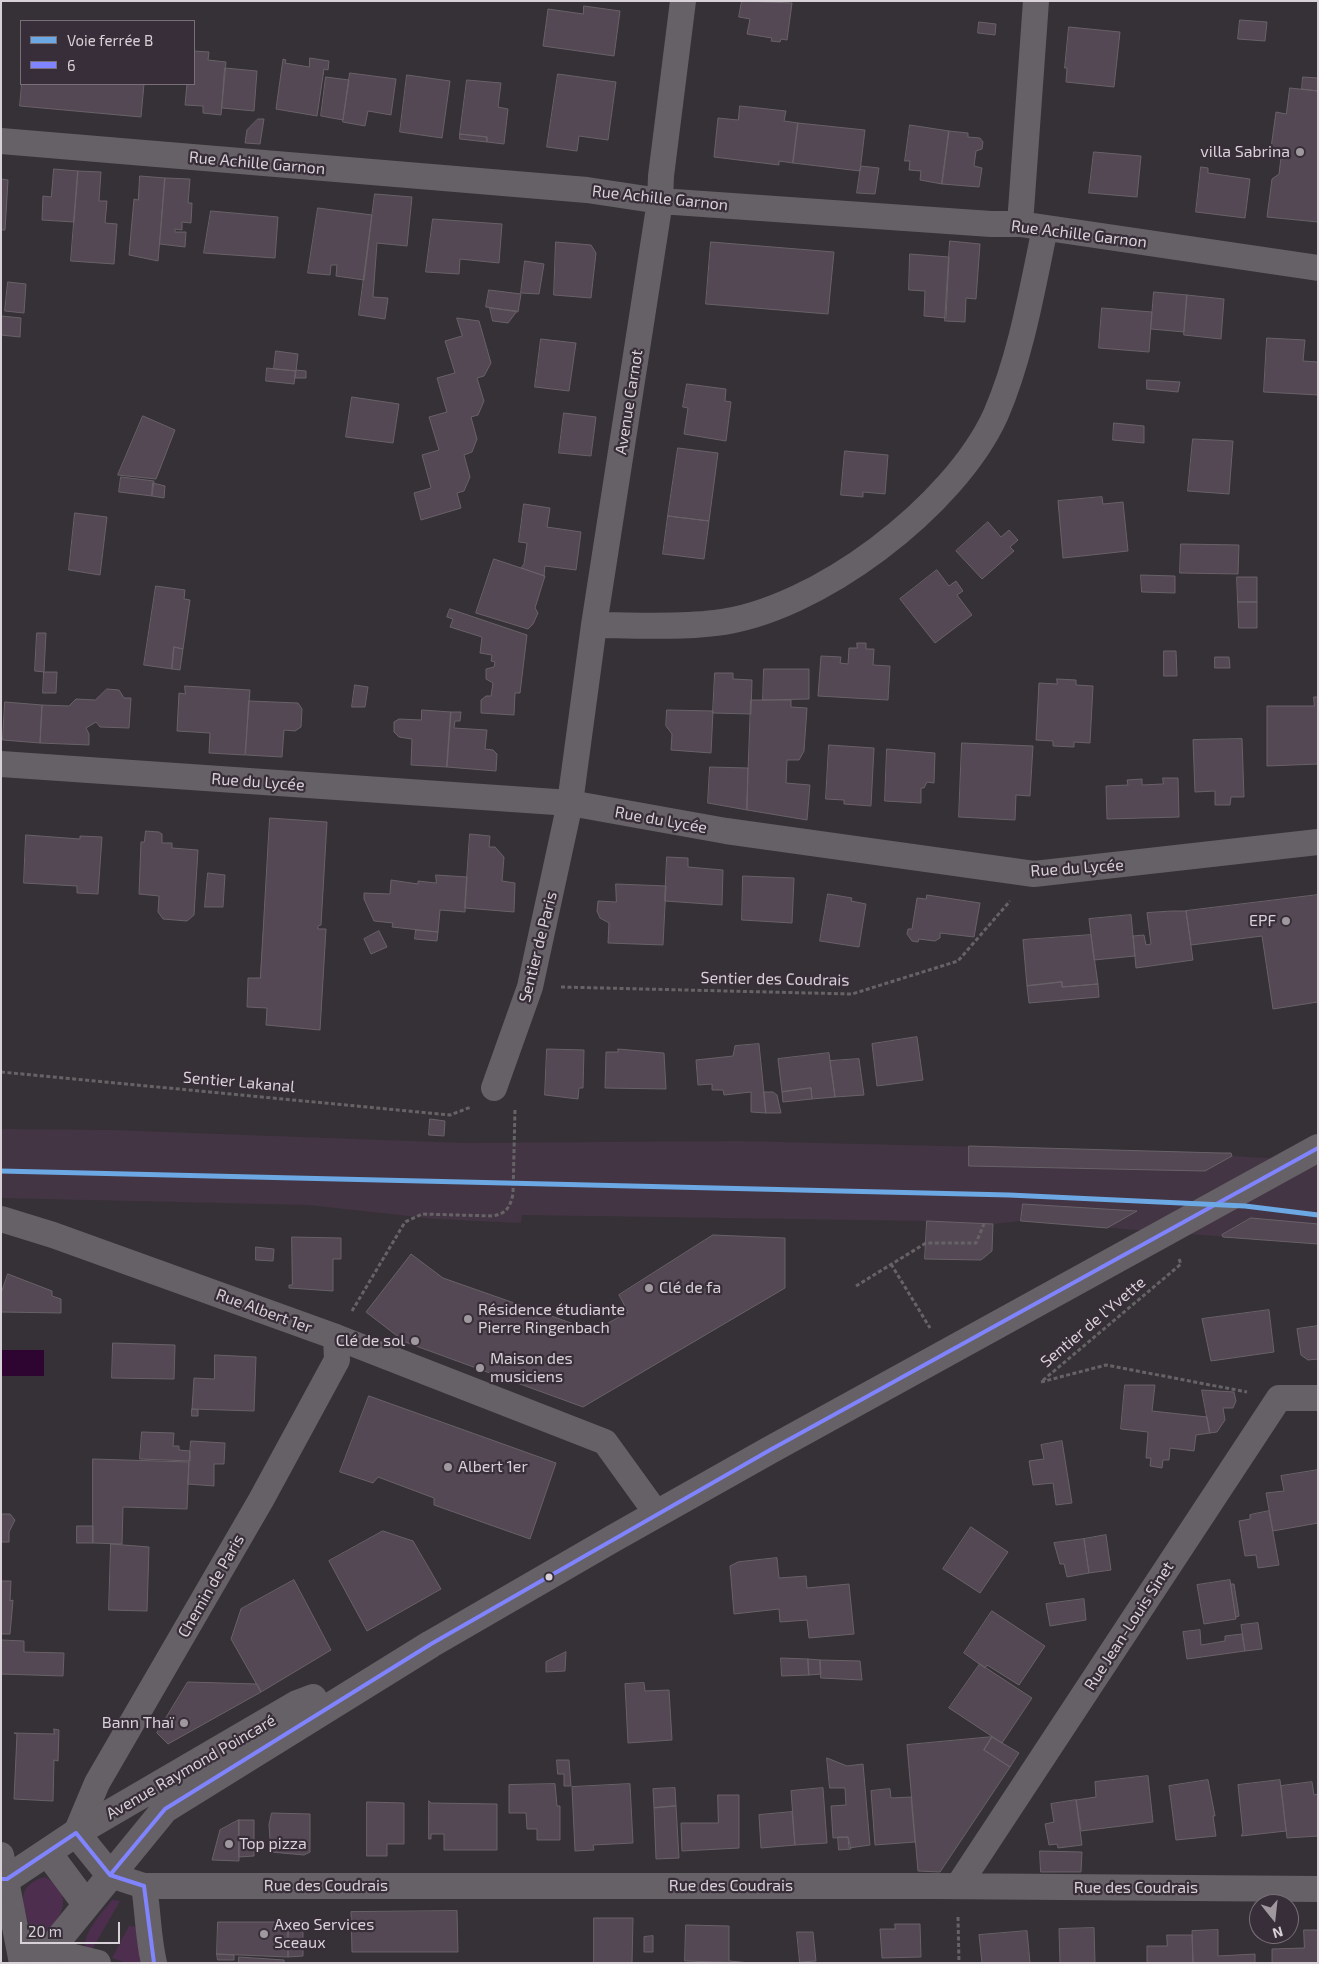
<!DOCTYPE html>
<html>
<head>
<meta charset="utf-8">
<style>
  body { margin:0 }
  #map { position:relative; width:1319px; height:1964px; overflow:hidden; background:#363136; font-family:"Exo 2",sans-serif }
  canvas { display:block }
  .frame { position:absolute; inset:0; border:2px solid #d8d1d8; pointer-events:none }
  .legend { position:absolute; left:20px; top:20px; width:175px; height:65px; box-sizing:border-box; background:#382e39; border:1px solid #786f79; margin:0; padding:6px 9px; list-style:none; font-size:15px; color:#d8d1d8 }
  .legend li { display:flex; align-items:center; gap:10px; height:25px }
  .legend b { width:25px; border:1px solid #786f79 }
  .north { position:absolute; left:1249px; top:1894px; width:50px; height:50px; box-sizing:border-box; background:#382e39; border:1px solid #786f79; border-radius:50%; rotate:164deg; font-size:14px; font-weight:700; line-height:20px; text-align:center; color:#d8d1d8 }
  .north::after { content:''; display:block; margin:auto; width:18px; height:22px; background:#9f999f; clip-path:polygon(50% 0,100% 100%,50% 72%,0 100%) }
  .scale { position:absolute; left:20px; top:1922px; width:100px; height:22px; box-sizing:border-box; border:2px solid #d8d1d8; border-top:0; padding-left:6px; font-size:15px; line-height:18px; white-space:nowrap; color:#d8d1d8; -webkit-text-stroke:4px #382e39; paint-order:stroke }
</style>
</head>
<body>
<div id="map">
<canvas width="1319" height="1964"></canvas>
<div class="frame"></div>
<ul class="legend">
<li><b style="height:6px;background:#6ca8e3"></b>Voie ferrée B</li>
<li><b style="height:6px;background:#8084ff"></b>6</li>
</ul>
<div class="north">N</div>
<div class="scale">20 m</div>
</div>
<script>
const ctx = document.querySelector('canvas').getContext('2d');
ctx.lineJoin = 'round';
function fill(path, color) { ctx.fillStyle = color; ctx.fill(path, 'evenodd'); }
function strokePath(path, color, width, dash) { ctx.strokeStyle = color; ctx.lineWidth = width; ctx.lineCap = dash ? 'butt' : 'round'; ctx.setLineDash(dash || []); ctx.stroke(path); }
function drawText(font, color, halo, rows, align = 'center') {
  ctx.font = font + ' "Exo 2",sans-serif'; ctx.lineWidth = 4.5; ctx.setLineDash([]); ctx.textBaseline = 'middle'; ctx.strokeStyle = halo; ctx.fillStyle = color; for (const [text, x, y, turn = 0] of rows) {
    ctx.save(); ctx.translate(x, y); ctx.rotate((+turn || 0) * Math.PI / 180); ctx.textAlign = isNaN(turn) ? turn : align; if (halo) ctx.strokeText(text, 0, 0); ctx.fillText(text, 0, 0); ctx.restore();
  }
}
fill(new Path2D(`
  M1,1129L111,1130L465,1143L739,1141L1231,1153L1232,1156L1318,1161V1244L1021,1221L993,1224L927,1221L522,1215L521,1223L435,1219L308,1205L1,1198Z`), '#433544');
fill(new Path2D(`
  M44,1877C76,1891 63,1923 39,1937L33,1935C25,1909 11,1888 44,1877Z
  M112,1900L120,1901L90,1953L85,1949C83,1932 102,1913 112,1900Z
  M129,1926L142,1927V1963H126L112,1958Z`), '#4d2e4f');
fill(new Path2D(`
  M1,1350H44V1376H1Z`), '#2e0431');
const building = new Path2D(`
  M742,1L792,3L787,40L781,39L780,42L771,41L772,38L747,34L750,19L739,17Z
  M584,6L620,11L614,56L543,46L548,9L583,14Z
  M1240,20L1267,22L1265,41L1238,39Z
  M979,22L996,24L995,35L978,33Z
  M1069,27L1120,32L1114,87L1066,82L1067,68H1065Z
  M194,51L209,52L208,60L226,62L221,115L203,113V106L185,105L187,84H194Z
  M310,58L329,61L328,70L324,69L317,116L276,109L283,59L286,60L285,63L309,67Z
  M225,68L257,71L254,111L222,108Z
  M350,73L396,79L391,115L368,111L365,126L343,122Z
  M558,74L616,82L608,140L579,136L577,151L547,147Z
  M407,75L450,81L442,138L400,132Z
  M326,77L349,80L343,120L321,116Z
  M1303,77L1318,78V91L1302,89Z
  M467,80L501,83L498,107L508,109L504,144L487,142V137L460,134Z
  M22,84H144L141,117L20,106Z
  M1290,88L1318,91V222L1267,217L1272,179L1279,174L1282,149L1271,148L1276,112L1286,114Z
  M740,106L786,111L784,121L798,123L793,163L779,161V165L714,157L718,118L738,120Z
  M258,119H264L260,144L245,143L247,130Z
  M798,123L865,130L860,171L793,163Z
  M910,125L949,131L942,184L920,180L921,171L909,170L910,161H905Z
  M949,131L968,133V137L980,138L983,142L982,149L976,151L974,166L982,168L979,187L942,184Z
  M460,134L487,137V142L460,139Z
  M1094,152L1141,156L1137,197L1089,193Z
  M861,166L879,168L875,194L857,193Z
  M1201,167L1208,168V173L1250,179L1245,218L1196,212Z
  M54,169L78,171L74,222L42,220L43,196L51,197Z
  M78,171L101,172L99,201H107L105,223L117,224L114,264L71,261Z
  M140,176L165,178L158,261L129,255L134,199L138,200Z
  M165,178L190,179L188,203H192L191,223L182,222V230L175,229V232H186L185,247L160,244Z
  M1,179L8,180L5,230H1Z
  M375,194L412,197L407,246L377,243L373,297L388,298L385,319L359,315Z
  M318,208L372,215L364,280L336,276L337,265H331L330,275L308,273Z
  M211,211L278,217L275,258L204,253Z
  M433,219L502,224L499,263L460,259L459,274L426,272Z
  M950,241L980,244L976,299L966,298L965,322L945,321Z
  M556,242L591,245L596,253L591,298L554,295Z
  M711,242L834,252L828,314L706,304Z
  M910,254L949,257L946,318L924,316L925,291L909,290Z
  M525,261L544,264L539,294L521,293Z
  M8,282L26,284L24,313L5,311Z
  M489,290L521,294L518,312L486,307Z
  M1154,292L1187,295L1184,332L1151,329Z
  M1187,295L1224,299L1221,339L1184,335Z
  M490,308L517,311L508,323L493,321Z
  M1102,308L1152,312L1149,352L1099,348Z
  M1,316L21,318L20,337L1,335Z
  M457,318L479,321L491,363L484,376L477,378L484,401L478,415L471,417L477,439L472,452L464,455L470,477L464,491L457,493L461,508L421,520L414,493L431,488L422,455L439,450L429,417L447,412L437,378L455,373L445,341L462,336Z
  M1267,338L1305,340L1303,361L1318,362V395L1264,392Z
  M541,339L576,343L569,391L535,387Z
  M276,351L298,354L296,371L274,369Z
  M267,368L296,371L294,384L266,381Z
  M296,370L306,371V378H295Z
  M1147,380L1180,382L1178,392L1147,389Z
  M687,384L726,389L725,401L731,402L726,441L684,434L688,408L683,407Z
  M352,397L399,404L393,443L346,437Z
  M564,413L596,417L591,456L559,453Z
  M143,416L175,430L156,479L118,475Z
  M1114,423L1144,426V443L1113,440Z
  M1193,439L1233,441L1229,494L1188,491Z
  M678,448L718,453L709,521L668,516Z
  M845,451L888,455L885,494L863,492V497L841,495Z
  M121,477L154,481L152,496L119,492Z
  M153,483L165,486L164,498L152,496Z
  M1102,497L1103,504L1123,502L1128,551L1063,558L1058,501Z
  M524,504L550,508L547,527L581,532L576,570L545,566L544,576L521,568L524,564L527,543L519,542Z
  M75,513L107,517L100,575L69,570Z
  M668,516L709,521L704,559L663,554Z
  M988,522L1001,537L1009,530L1018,540L1010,547L1014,551L982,579L956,551Z
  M1181,544L1239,545L1238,574L1180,573Z
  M494,559L545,576L535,608L538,613L533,624L528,629L476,613Z
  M937,570L949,586L956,581L963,591L957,595L972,615L935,643L900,599Z
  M1141,575L1175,576V593L1142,592Z
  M1237,577H1257V602H1238Z
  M156,586L185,590L184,599L190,600L183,649L174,647L172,669L144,665Z
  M1238,602H1257V628H1239Z
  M450,609L527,635L520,693H515L514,715L481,713V700L486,696H491L493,683L486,679V669L494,667L495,662L491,661L492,655L480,653L482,637L450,627L453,619L447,617Z
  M37,633H46L44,672L35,671Z
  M857,643H866V649H874L873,665L890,666L888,700L818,696L821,656L841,657L840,663L848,664L849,648H857Z
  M174,647L183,649L180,670L172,669Z
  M1164,651H1176L1177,676H1164Z
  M1215,657H1229L1230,668H1215Z
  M764,669H809V699L763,700Z
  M44,672H57L56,693H43Z
  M715,673H733V679L752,680L751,714L713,713Z
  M1057,679L1076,680V685L1093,686L1090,743L1074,742V747L1053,746V741L1036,740L1039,683L1057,684Z
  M355,685L368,687L365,707H352Z
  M185,686L250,690L245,755L209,753L210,733L177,731L179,693L185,694Z
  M107,689L119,690L124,698H131L129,728L100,727L96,722L86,728L89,734V745L40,743L42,705L69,706L76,699L95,700Z
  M1314,697H1318V764L1267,766V706H1314Z
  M751,700H791V707L807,708L804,751L799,760H787L786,783L810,785L807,820L747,810Z
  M249,701L298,703L302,709L301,727L295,731L284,730L282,757L246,755Z
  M5,702L42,705L40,743L3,740Z
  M422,710L451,712L447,767L411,765L412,739L399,737L394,732V722L399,719L421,720Z
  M667,710L713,711L711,753L671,750L672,734L666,726Z
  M451,712H461L460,721H455L454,728L487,730L485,749L493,750L497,754L496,771L447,767Z
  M1242,739L1244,797H1231L1230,805H1215V791L1195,792L1193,740Z
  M962,743L1033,746L1030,796L1016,795L1015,820L959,817Z
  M829,745L874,748L871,806L844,804V800L826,799Z
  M887,749L935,753L934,783L927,782L924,788H921V803L885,801Z
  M710,767L748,768L747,810L708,803Z
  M1163,778H1178L1179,817L1107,819L1106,786L1128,785L1127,780L1142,779V785L1163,784Z
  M270,818L327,822L321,925L318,926V929H326L320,1030L266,1025L267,1008L247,1007L248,978H260Z
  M146,831L159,832L162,834V843H172V848L198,850L194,915L187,921L163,919L158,912L159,896L139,894L141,842H144Z
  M470,834L490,836L489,847H495L504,857L502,881L515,883L514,912L465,908Z
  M26,835L80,839V836L102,837L98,894L77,893V886L24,883Z
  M667,857L688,858V867L723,870L722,905L665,901Z
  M208,873L225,875L223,907H205Z
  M436,875L467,877L465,912L440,910L438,932L392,927L393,923L374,921L364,899V893L390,894L391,880L418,884V881L436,883Z
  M743,876L794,878L792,923L742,920Z
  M616,884L666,886L663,945L608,943L609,923L600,918L597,911L598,901L616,902Z
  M828,894L852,898L851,901L866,904L859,947L820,941Z
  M927,895L980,903L974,937L940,933V938L935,941L919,939L918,942L912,941L907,934L908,929H912L917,898L926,899Z
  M1318,895V1002L1273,1009L1262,936L1191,945L1186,911Z
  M1172,911H1186L1193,960L1136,968L1133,936L1144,935L1146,945L1151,944L1147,913Z
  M1131,915L1135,956L1094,960L1089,919Z
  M416,930L438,932L437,941L415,939Z
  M379,931L387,947L371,954L364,939Z
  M1091,935L1098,984L1062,987V982L1027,986L1023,940Z
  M1062,982V987L1098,984L1099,997L1029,1003L1027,986Z
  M917,1037L923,1080L877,1086L872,1044Z
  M759,1044L766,1113L751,1112V1092L724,1095L723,1090H712V1084L698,1085L696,1060L733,1056L735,1046Z
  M547,1049L584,1050L583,1088H579L578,1099L545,1095Z
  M618,1049L664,1053L666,1089L605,1088L606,1052H618Z
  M829,1053L835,1097L812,1099L811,1088L782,1092L778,1059Z
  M859,1059L864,1095L835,1097L830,1061Z
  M811,1088L812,1099L783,1102L782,1092Z
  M764,1092H773L777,1095L781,1113H766Z
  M430,1119L445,1121L444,1136L429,1135Z
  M969,1146L1221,1153H1231L1232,1156L1205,1171L969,1166Z
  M1023,1204L1137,1211L1107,1228L1021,1221Z
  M1251,1218L1318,1224V1244L1223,1237L1222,1235Z
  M927,1221L993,1224L992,1251L981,1260L925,1259Z
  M713,1235L785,1238V1288L583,1407L405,1342L366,1312L411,1254L443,1278L594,1331L628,1312L619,1295Z
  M292,1237L341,1238V1259H333V1291L289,1288V1285H292Z
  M256,1247L274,1249L273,1261L256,1260Z
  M8,1274L52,1291V1296L61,1299V1313L1,1312V1294Z
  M1269,1310L1274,1352L1211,1361L1202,1319Z
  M1318,1326V1359L1308,1360L1301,1355L1297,1329Z
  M113,1343L175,1345L174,1379L112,1378Z
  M215,1355L256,1357L254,1411L192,1409L194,1378L214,1379Z
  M1125,1385H1155L1152,1411L1207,1417L1210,1433L1196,1435L1194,1451L1170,1448L1169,1460H1163L1162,1468L1150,1466L1151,1458H1146L1148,1432L1121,1429Z
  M1202,1390L1234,1392L1236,1401L1233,1408H1223L1225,1420L1217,1432L1210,1433Z
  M369,1396L556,1463L530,1539L434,1505V1498L378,1477L373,1483L340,1472Z
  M192,1409L198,1410V1416H192Z
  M142,1432L174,1433L173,1446H179V1450L190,1451V1461L140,1459Z
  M191,1441L225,1443L224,1464H214V1486L188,1484Z
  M1062,1441L1072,1503L1056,1505L1053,1483L1033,1485L1029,1461L1044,1459L1041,1445Z
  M93,1459L189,1462L187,1509L123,1507L122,1544L93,1543Z
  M1318,1470V1523L1273,1531L1266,1493L1284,1491L1281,1476Z
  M1269,1511L1279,1565L1258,1568L1256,1555L1245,1556L1239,1521L1250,1519V1515Z
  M2,1514H10L15,1520L9,1532V1542H1Z
  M77,1526H93V1543H77Z
  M971,1527L1008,1552L980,1593L943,1569Z
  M383,1531L413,1541L441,1589L367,1631L329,1561Z
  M1106,1535L1111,1570L1089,1573L1084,1539Z
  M1084,1539L1089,1573L1067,1577L1064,1564H1060L1054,1543Z
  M111,1544L149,1547L147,1611L109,1610Z
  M777,1558L779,1578L806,1576L807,1588L849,1584L854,1634L809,1638L807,1620L780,1622L779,1609L734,1614L730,1566L738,1562Z
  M294,1580L331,1650L261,1692L231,1639L241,1609Z
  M1230,1580L1236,1619L1204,1624L1197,1585Z
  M1,1581H11L10,1601L13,1600L10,1634H1Z
  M1231,1584H1234L1239,1616L1236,1617Z
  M1084,1599L1086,1620L1050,1626L1046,1604Z
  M992,1611L1045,1646L1019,1685L987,1665L985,1668L964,1653Z
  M1258,1623L1262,1649L1245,1651L1241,1625Z
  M1200,1630L1201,1645L1225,1641V1636L1242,1634L1245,1651L1187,1659L1183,1632Z
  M1,1640L24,1641V1652L64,1653L63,1676L1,1674Z
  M566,1652L565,1671L546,1672V1662Z
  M781,1658L808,1659L809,1675L782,1676Z
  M808,1659L820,1660L821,1674L809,1675Z
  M820,1660L860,1661L862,1680L821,1678Z
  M980,1664L1032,1698L1002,1743L949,1708Z
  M188,1682L257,1684L261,1692L168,1744L157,1733Z
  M644,1683L645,1691L669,1690L672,1740L628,1743L625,1684Z
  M54,1729L59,1730L58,1761L54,1760L53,1801L14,1799L17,1734L14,1733L54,1734Z
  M992,1737L984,1750L1010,1767L940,1872L918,1871L907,1745Z
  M992,1737L1019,1753L1010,1767L984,1750Z
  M827,1758L847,1766L863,1764L870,1845L849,1848L848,1837L833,1838L831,1806L846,1805L845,1788H830Z
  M557,1760H569L571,1786H564V1774H558Z
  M1148,1776L1153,1822L1081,1831L1076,1800L1096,1797L1095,1782Z
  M1208,1780L1215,1816H1213L1216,1836L1176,1840L1169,1786Z
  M1280,1780L1286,1831L1241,1836L1243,1833L1238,1785Z
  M1312,1782L1314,1795L1318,1794V1836L1287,1838L1281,1786Z
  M555,1784L557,1806H560V1840H537V1829H527L526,1813H509V1785Z
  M630,1784L633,1843L593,1845L594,1850L575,1851L572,1787Z
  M675,1788L676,1806L654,1808L653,1789Z
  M823,1788L827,1843L795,1845L791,1791Z
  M890,1789L891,1798L911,1797L915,1842L875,1845L871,1791Z
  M718,1795H739V1848L682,1851L681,1823H718Z
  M1076,1800L1082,1845L1058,1848L1057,1844L1049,1845L1045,1824L1054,1822L1051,1804Z
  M429,1801L431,1803L497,1804V1850H444V1834H431V1839H429Z
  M367,1802L404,1803V1844H387V1856H367Z
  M676,1806L679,1858L656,1859L654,1808Z
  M792,1812L795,1845L761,1848L759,1815Z
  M272,1813L310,1814V1852L304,1855L271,1852L269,1825Z
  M239,1820V1861L212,1860L220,1830Z
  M239,1820H254V1856L239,1857Z
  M838,1837H848L851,1849L839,1850Z
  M1040,1851L1082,1852L1081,1872H1041Z
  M457,1911L458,1952H352L351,1912Z
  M594,1918H633L632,1963H594Z
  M303,1921V1956L288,1957V1922Z
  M218,1922H288V1957L217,1954Z
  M895,1924H920L921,1957L882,1958L880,1929H895Z
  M686,1925L729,1926V1961L751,1963L685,1961Z
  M1094,1928L1095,1963H1060L1059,1929Z
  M1218,1930V1956L1255,1954V1963H1193L1192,1931Z
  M1304,1930H1318V1963H1272V1949L1304,1948Z
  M1027,1931L1030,1963H982L979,1935Z
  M797,1932H813L816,1961L800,1962Z
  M1167,1935H1192L1193,1963H1147V1946H1167Z
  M653,1936V1952H644V1937Z
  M217,1954L234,1955V1960H218Z
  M239,1957L284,1960V1963H239Z`);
fill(building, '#544854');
strokePath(building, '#686268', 1);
strokePath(new Path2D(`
  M561,987L852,994L958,961L1010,901
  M1,1072L450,1115L471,1107
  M1179,1259L1181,1264L1041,1382L1106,1365L1247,1392
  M891,1264L930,1328
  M856,1286L926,1243H976L984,1224
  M352,1311L405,1222L422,1214L493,1216C507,1213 510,1207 513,1194L515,1109
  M958,1917L959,1963`), '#666366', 3, [4, 2.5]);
strokePath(new Path2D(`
  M1,141L587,190L660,201L991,224H1020L1318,268
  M1020,224L1036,1
  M594,625C634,625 675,628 715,623C816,612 955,506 996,414C1021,356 1032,290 1045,228
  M1,764L570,803L726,831L1034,874L1318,842
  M494,1088L530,987L570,803L594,625L660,201L661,176L683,1
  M1,1219L53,1235L336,1337L605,1442L657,1514
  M76,1833L97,1783L261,1500L337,1360L336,1337
  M1,1855L22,1963
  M110,1875L144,1886H934L1318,1889
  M144,1886C148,1911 148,1938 154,1963
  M958,1886L1279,1398H1318
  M28,1946L98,1963`), '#666166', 26);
strokePath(new Path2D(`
  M76,1833L110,1875
  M48,1853L86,1904
  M1,1890L7,1879L76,1833L297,1704L313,1698
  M39,1963L165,1809L431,1644L614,1538L770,1450L1318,1148`), '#666166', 28);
strokePath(new Path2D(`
  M110,1875L165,1809L431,1644L770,1450L1318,1148
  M110,1875L144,1886L154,1963
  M1,1879H7L76,1833L110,1875`), '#8084ff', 4);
strokePath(new Path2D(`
  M1,1171L1009,1195L1245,1206L1318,1215`), '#6ca8e3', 5);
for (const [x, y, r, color] of [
  [1300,152,5,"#9f999f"],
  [1286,921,5,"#9f999f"],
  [649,1288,5,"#9f999f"],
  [468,1319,5,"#9f999f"],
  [415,1341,5,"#9f999f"],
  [480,1368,5,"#9f999f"],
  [448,1467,5,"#9f999f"],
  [549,1577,4.5,"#d8d1d8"],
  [184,1723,5,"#9f999f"],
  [229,1844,5,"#9f999f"],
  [264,1934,5,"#9f999f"]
]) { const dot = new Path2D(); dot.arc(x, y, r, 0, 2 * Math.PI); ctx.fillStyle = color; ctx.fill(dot); strokePath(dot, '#382e39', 2); }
drawText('16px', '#d8d1d8', '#382e39', [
  ["villa Sabrina",1290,152,"right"],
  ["EPF",1276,921,"right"],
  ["Clé de fa",659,1288],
  ["Résidence étudiante",478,1310],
  ["Pierre Ringenbach",478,1328],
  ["Clé de sol",405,1341,"right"],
  ["Maison des",490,1359],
  ["musiciens",490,1377],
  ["Albert 1er",458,1467],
  ["Bann Thaï",174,1723,"right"],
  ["Top pizza",239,1844],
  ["Axeo Services",274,1925],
  ["Sceaux",274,1943]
], 'left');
drawText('16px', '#d8d1d8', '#382e39', [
  ["Rue Achille Garnon",257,163,5],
  ["Rue Achille Garnon",660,198,6],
  ["Rue Achille Garnon",1079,234,7],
  ["Avenue Carnot",629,402,-81],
  ["Rue du Lycée",258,782,4],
  ["Rue du Lycée",661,820,10],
  ["Rue du Lycée",1077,868,-4],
  ["Sentier de Paris",538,947,-76],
  ["Sentier des Coudrais",775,979,1],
  ["Sentier Lakanal",239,1082,5],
  ["Rue Albert 1er",264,1311,20],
  ["Sentier de l'Yvette",1093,1322,-40],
  ["Chemin de Paris",211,1586,-60],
  ["Rue Jean-Louis Sinet",1129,1626,-57],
  ["Avenue Raymond Poincaré",191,1767,-30],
  ["Rue des Coudrais",326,1886],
  ["Rue des Coudrais",731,1886],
  ["Rue des Coudrais",1136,1888]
]);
</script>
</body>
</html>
